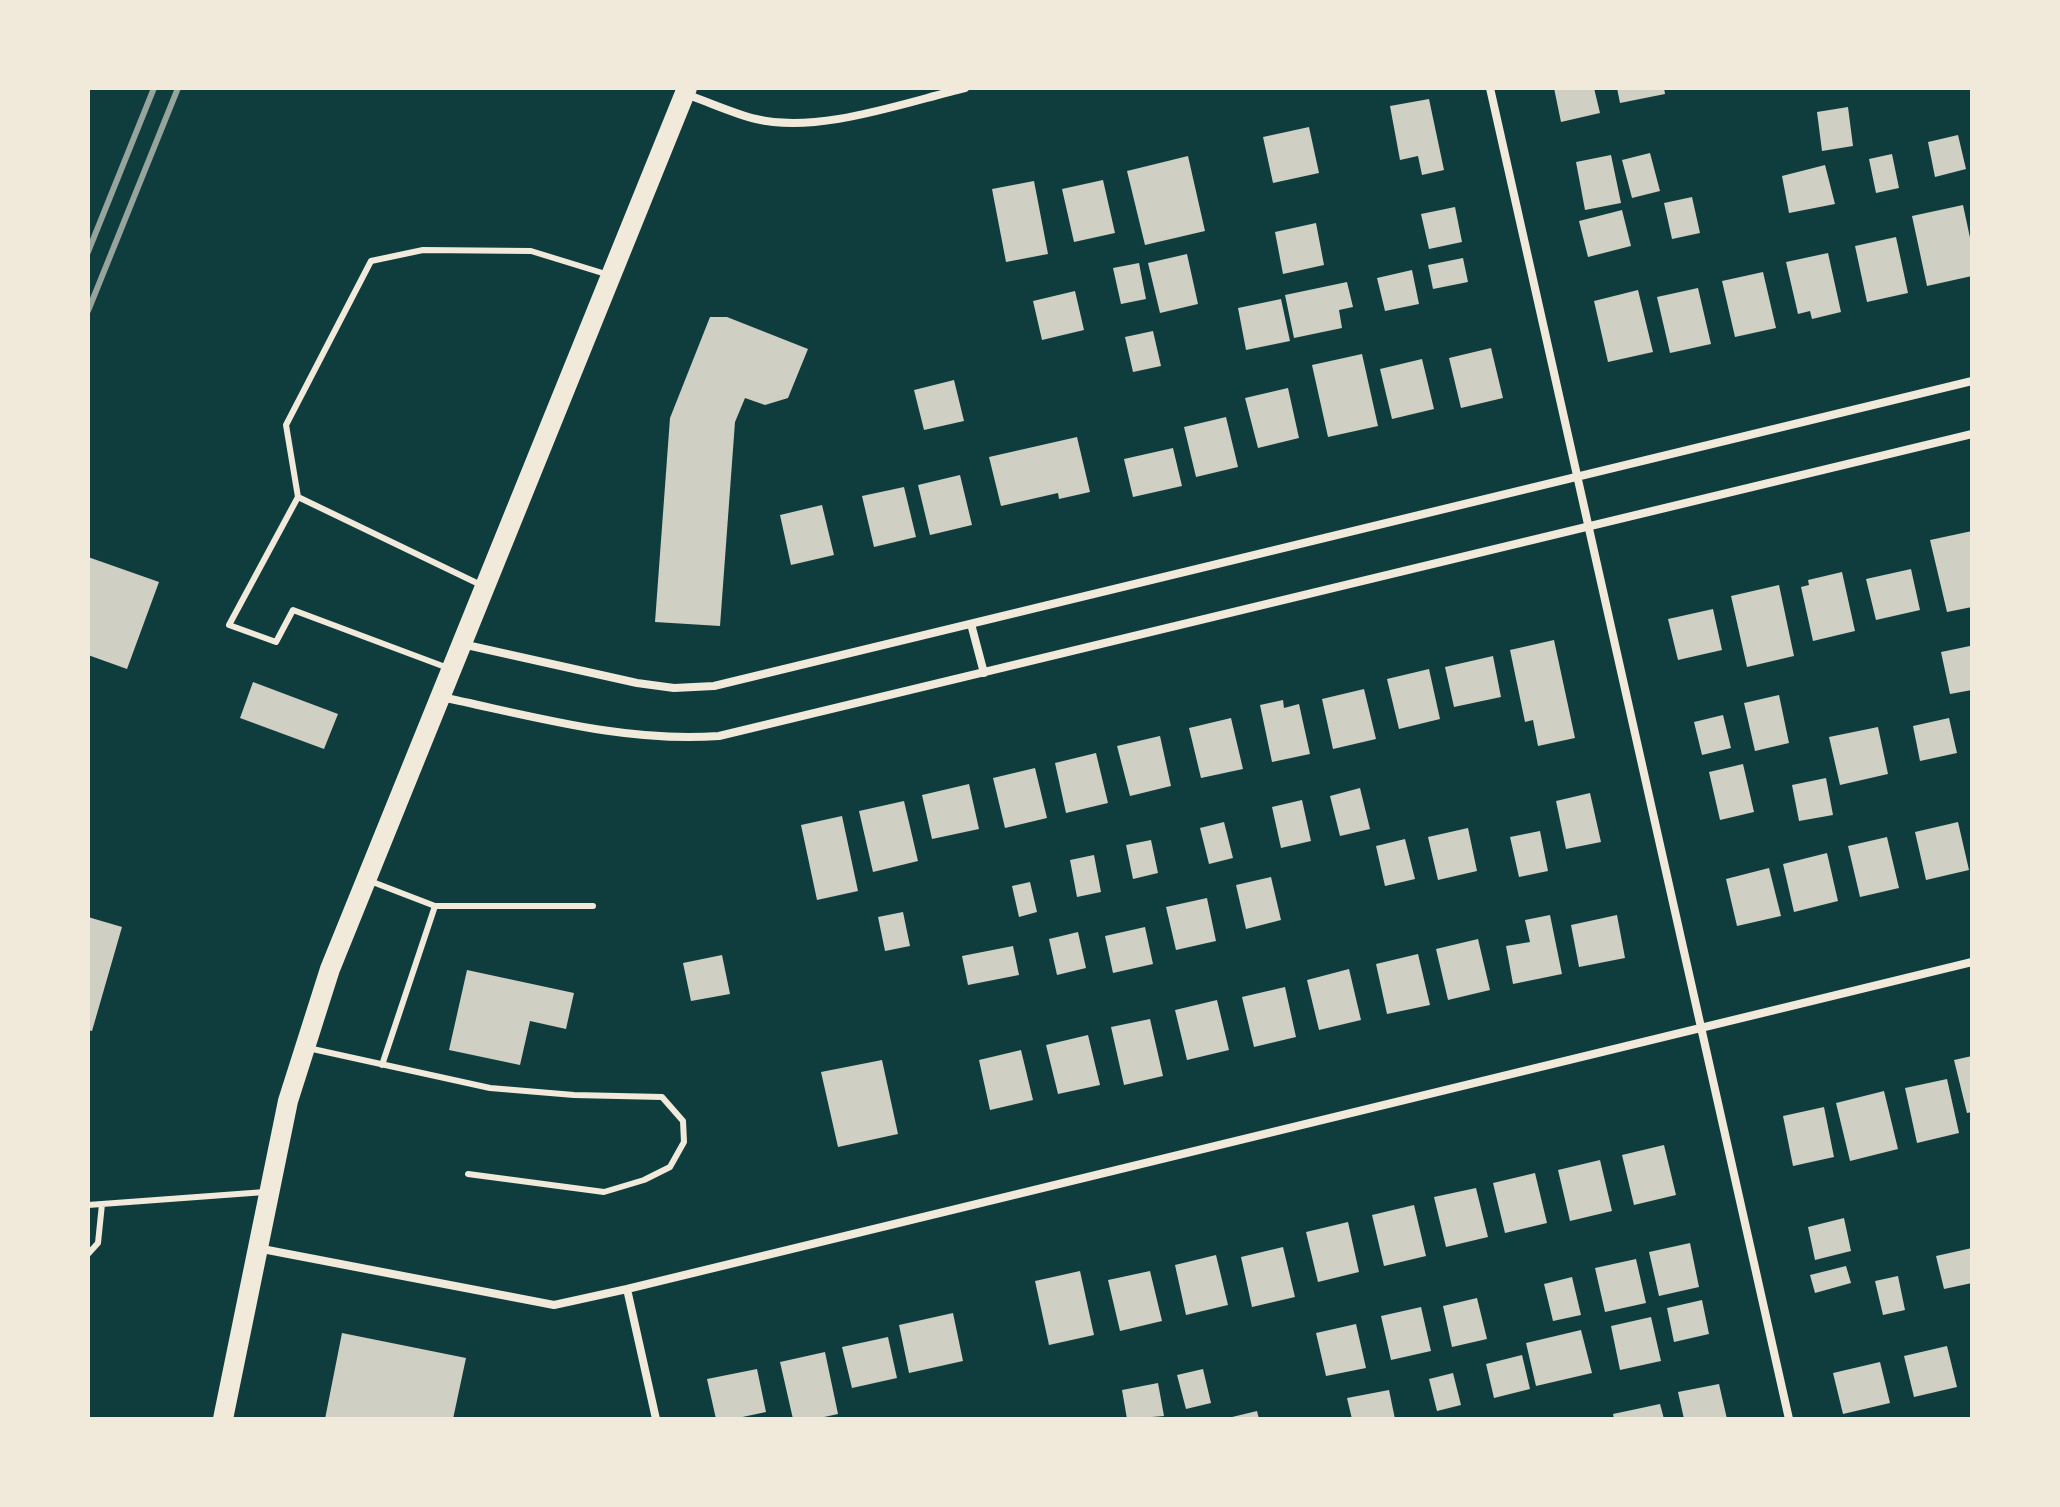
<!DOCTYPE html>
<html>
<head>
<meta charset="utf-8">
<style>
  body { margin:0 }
  #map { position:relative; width:2060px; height:1507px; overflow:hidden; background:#0f3d3e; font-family:Poppins,sans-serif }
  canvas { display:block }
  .frame { position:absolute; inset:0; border:90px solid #f1e9da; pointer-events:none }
</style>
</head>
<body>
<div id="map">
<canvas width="2060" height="1507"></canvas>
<div class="frame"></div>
</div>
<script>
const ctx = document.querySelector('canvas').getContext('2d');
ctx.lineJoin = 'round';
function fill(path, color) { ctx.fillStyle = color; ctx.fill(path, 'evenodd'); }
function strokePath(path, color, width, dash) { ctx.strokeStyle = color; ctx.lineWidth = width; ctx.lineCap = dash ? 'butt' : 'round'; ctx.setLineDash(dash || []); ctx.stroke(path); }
fill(new Path2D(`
  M1554,88H1594L1600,113L1561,122Z
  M1617,88H1664L1665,94L1620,103Z
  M1429,99L1444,170L1422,175L1418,156L1400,160L1390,106Z
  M1848,107L1853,146L1822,151L1817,112Z
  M1309,127L1319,173L1273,183L1263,137Z
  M1958,135L1966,169L1935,177L1928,142Z
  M1650,153L1660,191L1632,198L1622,160Z
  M1892,154L1899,188L1876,193L1869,159Z
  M1611,155L1621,203L1585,210L1576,162Z
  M1188,156L1205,231L1145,245L1127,171Z
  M1825,165L1835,204L1789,213L1782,176Z
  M1103,180L1115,233L1074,242L1062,189Z
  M1034,181L1048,254L1006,262L992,189Z
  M1692,197L1700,233L1672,239L1664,203Z
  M1963,205L1972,247V276L1927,286L1912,216Z
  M1455,207L1462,242L1429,249L1421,214Z
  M1622,210L1631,246L1588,257L1579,221Z
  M1316,223L1324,265L1283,274L1275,232Z
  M1896,237L1908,293L1867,302L1855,246Z
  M1828,253L1841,312L1812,319L1810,311L1798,314L1786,262Z
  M1187,254L1198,304L1160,313L1148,263Z
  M1463,258L1468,282L1433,289L1428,265Z
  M1139,263L1146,299L1121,304L1113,268Z
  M1412,270L1419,304L1385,311L1377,278Z
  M1763,272L1776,328L1735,337L1722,281Z
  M1347,282L1353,307L1339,310L1342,328L1294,338L1285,295Z
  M1698,288L1711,344L1670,353L1657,297Z
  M1638,290L1653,352L1608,362L1594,301Z
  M1075,291L1084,330L1042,340L1033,301Z
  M1281,299L1290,341L1246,350L1238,308Z
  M710,317H727L808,349L788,398L765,405L745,398L735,422L720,626L655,622L670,418Z
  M1153,331L1161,366L1133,372L1125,337Z
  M1491,348L1503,398L1461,408L1449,358Z
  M1362,354L1378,426L1328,437L1312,365Z
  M1422,359L1434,409L1392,419L1380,369Z
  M954,380L964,421L924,430L914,390Z
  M1288,388L1299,438L1258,448L1245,398Z
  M1226,417L1238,467L1196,477L1184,427Z
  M1077,437L1090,492L1059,499L1058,493L1001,506L989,457Z
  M1173,448L1182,486L1133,497L1124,459Z
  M960,475L972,525L930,535L918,485Z
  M904,487L916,537L874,547L862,496Z
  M822,505L834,555L791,565L780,515Z
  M1972,531V607L1947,612L1930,540Z
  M88,557L159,582L127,669L88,655Z
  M1911,569L1920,610L1876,620L1866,579Z
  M1842,572L1855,631L1813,641L1801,587L1809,585L1808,580Z
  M1779,585L1794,656L1747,667L1731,596Z
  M1713,609L1722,650L1678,660L1668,619Z
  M1554,640L1575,738L1538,746L1533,720L1525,722L1510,650Z
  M1970,646L1972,690L1950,694L1941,652Z
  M1493,656L1501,697L1454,707L1445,667Z
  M1429,669L1440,719L1399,729L1387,679Z
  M253,682L338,714L324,749L240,718Z
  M1364,689L1376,739L1333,749L1322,699Z
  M1779,695L1789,743L1755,751L1744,703Z
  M1283,700L1284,708L1299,704L1310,754L1272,762L1260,705Z
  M1723,715L1731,748L1702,755L1694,722Z
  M1231,718L1243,769L1201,778L1189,728Z
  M1949,718L1957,753L1920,761L1913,726Z
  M1878,727L1888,774L1840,785L1829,737Z
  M1160,736L1171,786L1130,796L1117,746Z
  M1096,753L1108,803L1066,813L1055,763Z
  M1743,764L1754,812L1720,820L1709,772Z
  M1035,768L1047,818L1005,828L993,778Z
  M1826,778L1833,815L1799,821L1792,785Z
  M969,784L979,829L932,839L922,795Z
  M1360,788L1370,829L1340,836L1330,796Z
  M1590,793L1601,842L1566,849L1556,801Z
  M1302,800L1311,841L1281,848L1272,807Z
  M904,801L918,861L873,872L859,811Z
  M842,816L858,891L817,900L801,825Z
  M1224,822L1233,858L1209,864L1200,828Z
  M1958,822L1969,870L1926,880L1915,832Z
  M1468,828L1477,871L1438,880L1428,837Z
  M1540,831L1548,871L1519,877L1510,837Z
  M1887,837L1899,888L1860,897L1848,846Z
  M1405,839L1415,879L1385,886L1376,846Z
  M1151,840L1158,873L1133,879L1126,845Z
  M1827,853L1838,901L1794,912L1783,864Z
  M1094,855L1101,892L1077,897L1070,860Z
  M1769,868L1781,916L1737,926L1726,879Z
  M1271,877L1281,920L1246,929L1236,885Z
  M1030,882L1037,912L1019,917L1012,886Z
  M1207,898L1216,941L1176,950L1166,907Z
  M903,912L910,946L885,951L878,917Z
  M1550,915L1562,974L1513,984L1506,946L1530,942L1525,920Z
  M1617,915L1625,958L1579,967L1571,925Z
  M88,917L122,927L92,1031L88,1030Z
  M1145,927L1153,964L1113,973L1105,936Z
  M1078,932L1086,968L1057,975L1049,939Z
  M1478,939L1490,990L1448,1000L1436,949Z
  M1013,946L1019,975L968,985L962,956Z
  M1418,954L1430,1005L1387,1014L1376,964Z
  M722,955L730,994L691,1001L683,963Z
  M1349,969L1361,1020L1319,1030L1307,980Z
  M467,970L574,993L566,1029L530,1021L520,1065L449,1050Z
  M1285,987L1296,1037L1254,1047L1242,997Z
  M1217,1000L1229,1050L1187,1060L1175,1010Z
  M1150,1019L1163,1076L1124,1085L1111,1027Z
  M1088,1035L1100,1085L1058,1094L1046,1045Z
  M1021,1050L1033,1100L990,1110L979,1060Z
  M1972,1056V1112L1967,1113L1954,1060Z
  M882,1060L898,1134L838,1147L821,1072Z
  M1947,1079L1959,1133L1917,1143L1905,1088Z
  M1884,1091L1898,1149L1850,1161L1836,1103Z
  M1824,1107L1834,1157L1793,1166L1783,1116Z
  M1664,1145L1676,1195L1634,1205L1622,1155Z
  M1600,1160L1612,1211L1570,1221L1558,1170Z
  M1535,1173L1547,1223L1505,1233L1493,1183Z
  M1476,1188L1488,1237L1446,1247L1434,1197Z
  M1414,1205L1426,1256L1384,1266L1372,1215Z
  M1844,1218L1851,1251L1815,1260L1808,1227Z
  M1348,1222L1359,1272L1318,1282L1306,1232Z
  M1690,1243L1699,1287L1659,1296L1649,1252Z
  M1283,1247L1295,1297L1252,1307L1241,1257Z
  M1972,1248V1283L1944,1289L1936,1256Z
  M1216,1255L1228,1305L1186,1315L1175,1265Z
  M1636,1259L1646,1303L1605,1312L1595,1268Z
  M1846,1266L1851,1283L1815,1293L1810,1275Z
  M1080,1271L1094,1335L1049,1345L1035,1281Z
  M1150,1271L1162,1321L1120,1331L1108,1280Z
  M1898,1276L1905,1310L1883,1315L1875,1281Z
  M1572,1277L1581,1315L1553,1321L1544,1284Z
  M1477,1298L1487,1339L1452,1347L1443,1306Z
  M1702,1300L1709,1334L1674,1342L1667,1308Z
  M1421,1307L1431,1351L1391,1360L1381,1316Z
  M953,1313L963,1361L909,1373L899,1325Z
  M1651,1317L1661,1361L1620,1370L1611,1326Z
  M1356,1324L1366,1368L1326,1376L1316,1333Z
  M1581,1330L1592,1373L1536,1386L1526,1343Z
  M342,1333L466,1358L453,1419H325Z
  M888,1337L897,1378L852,1388L842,1347Z
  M1947,1346L1957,1387L1914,1397L1904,1356Z
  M825,1352L838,1414L815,1419H793L780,1362Z
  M1522,1355L1530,1389L1494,1398L1486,1364Z
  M1880,1362L1890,1403L1843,1414L1833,1373Z
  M757,1369L766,1412L733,1419H716L707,1379Z
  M1203,1369L1211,1403L1186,1409L1177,1375Z
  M1453,1373L1461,1405L1437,1411L1429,1379Z
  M1158,1383L1164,1416L1127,1419L1122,1390Z
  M1719,1384L1727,1419H1684L1678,1392Z
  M1389,1390L1395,1419H1352L1347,1398Z
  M1660,1404L1664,1419H1614L1613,1414Z
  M1257,1411L1259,1419H1228V1418Z`), '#cfcfc3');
strokePath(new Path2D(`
  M298,497L229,625L276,642L293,610L448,668
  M481,585L298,497L286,425L371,261L423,250L531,251L609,275
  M370,881L435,906L382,1065
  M435,906H593
  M308,1048L490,1088L574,1095L662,1097L683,1121L684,1142L670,1167L644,1180L604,1192L468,1174
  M88,1205L265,1192
  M88,1254L98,1243L102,1204`), '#f1e9da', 6);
strokePath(new Path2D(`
  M1490,88L1789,1419
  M685,94C709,102 732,113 756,119C818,134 903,103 965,88
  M971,624L984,673
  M462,644L637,683L674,688L714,686L1972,381
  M441,697C533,716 625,743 719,736L1972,434
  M257,1248L554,1305L627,1289L1972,962
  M627,1289L656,1419`), '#f1e9da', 8);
strokePath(new Path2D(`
  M223,1419L288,1101L330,969L687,88`), '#f1e9da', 20);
strokePath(new Path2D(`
  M88,252L154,88
  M88,311L178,88`), '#97a49c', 6);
</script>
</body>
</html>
